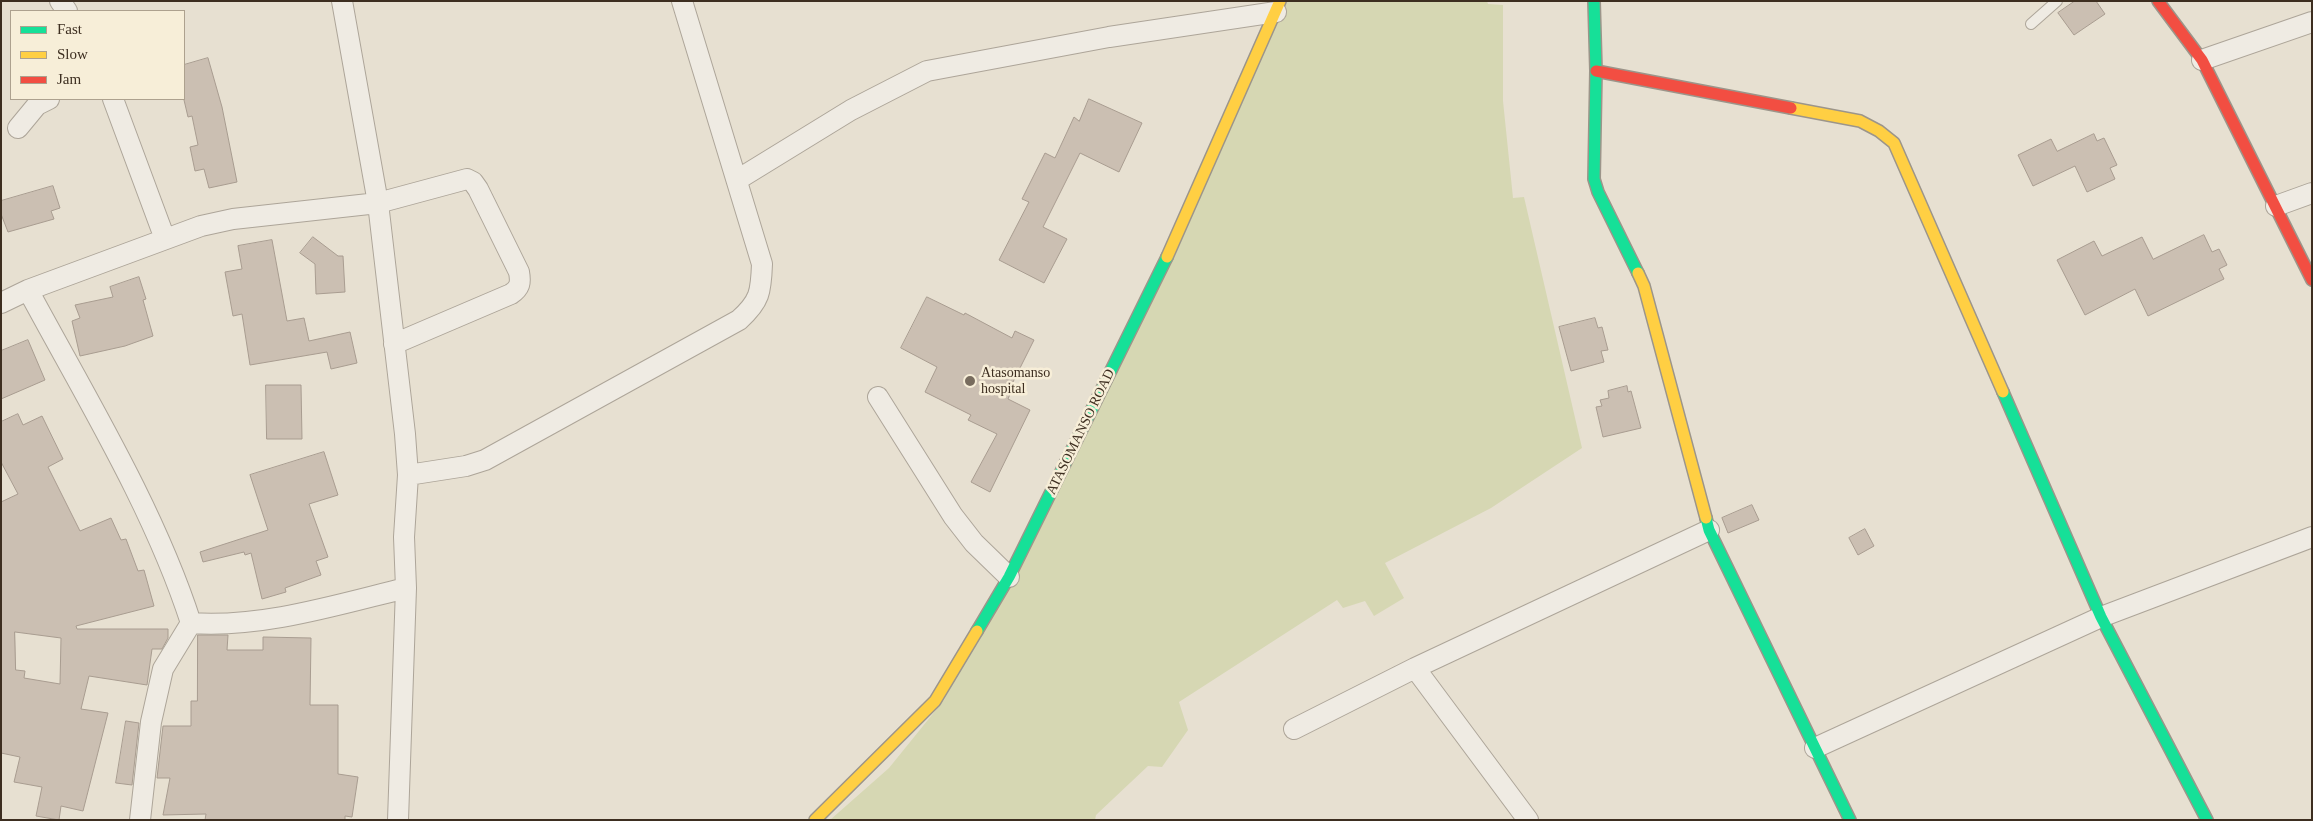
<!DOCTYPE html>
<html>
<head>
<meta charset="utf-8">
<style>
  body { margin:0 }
  #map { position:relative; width:2313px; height:821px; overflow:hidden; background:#e7e0d1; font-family:"Times New Roman",serif }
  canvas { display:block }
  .frame { position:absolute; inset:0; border:2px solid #3d2e20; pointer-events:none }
  .legend { position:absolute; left:10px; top:10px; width:175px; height:90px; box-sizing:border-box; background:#f7eed8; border:1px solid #ada18e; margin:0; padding:6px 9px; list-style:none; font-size:15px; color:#3d2e20 }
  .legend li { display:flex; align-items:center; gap:10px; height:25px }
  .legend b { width:25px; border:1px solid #ada18e }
</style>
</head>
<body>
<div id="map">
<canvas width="2313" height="821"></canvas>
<div class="frame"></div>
<ul class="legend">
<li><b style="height:6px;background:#16e098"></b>Fast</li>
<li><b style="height:6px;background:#ffcf43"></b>Slow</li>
<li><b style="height:6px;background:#f24e42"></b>Jam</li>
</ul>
</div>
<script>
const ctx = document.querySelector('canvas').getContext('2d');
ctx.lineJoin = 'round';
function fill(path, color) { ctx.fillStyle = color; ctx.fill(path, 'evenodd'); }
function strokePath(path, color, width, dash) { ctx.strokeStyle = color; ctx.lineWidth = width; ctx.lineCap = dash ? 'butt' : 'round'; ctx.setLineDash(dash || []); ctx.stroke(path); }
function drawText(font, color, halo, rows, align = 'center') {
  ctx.font = font + ' "Times New Roman",serif'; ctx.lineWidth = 5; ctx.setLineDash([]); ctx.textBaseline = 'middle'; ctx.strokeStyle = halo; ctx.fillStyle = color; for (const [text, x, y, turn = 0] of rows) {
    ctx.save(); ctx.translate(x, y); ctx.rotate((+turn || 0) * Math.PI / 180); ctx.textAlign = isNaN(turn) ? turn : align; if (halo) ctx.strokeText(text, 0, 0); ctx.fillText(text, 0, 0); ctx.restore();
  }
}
fill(new Path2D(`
  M1285,1H1487L1488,4L1503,5V101L1513,198L1524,197L1582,448L1491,508L1385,563L1404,598L1374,616L1365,601L1343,608L1337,600L1179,702L1188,730L1162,767L1148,766L1096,815L1095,820H830L889,768L944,700Z`), '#d6d7b3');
const building = new Path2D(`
  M2075,1H2096L2105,14L2074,35L2058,13Z
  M208,58L222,107L237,182L209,188L204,169L195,171L190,147L198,145L192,116L188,117L184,100V65Z
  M1089,99L1142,123L1119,172L1080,153L1043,227L1067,239L1044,283L999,260L1029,202L1022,199L1045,153L1055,158L1074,117L1079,121Z
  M2094,134L2097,141L2104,138L2117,165L2110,168L2115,179L2087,192L2075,166L2033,186L2018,155L2051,139L2057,151Z
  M53,186L60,208L51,211L54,219L8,232L1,214V201Z
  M2204,235L2212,252L2219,249L2227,265L2219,269L2224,279L2148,316L2135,289L2085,315L2057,260L2094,241L2102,256L2142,237L2153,259Z
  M313,237L338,256H343L345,292L316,294L315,264L300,253Z
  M272,240L287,321L304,318L309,341L350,332L357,363L331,369L327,352L250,365L242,314L233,316L225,272L242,269L238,246Z
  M139,277L146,299L143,300L153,336L125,346L80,356L72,321L80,318L75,305L113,297L110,287Z
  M927,297L964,315L965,313L1012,338L1015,331L1034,340L1011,386L1013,387L1008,399L1030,410L990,492L971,482L997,434L968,420L971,415L925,392L937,367L901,348Z
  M1595,318L1598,328L1602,327L1608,350L1601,351L1604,362L1571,371L1559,327Z
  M28,340L45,380L1,399V351Z
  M266,385H301L302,439H267Z
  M1627,386L1628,392L1631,391L1641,428L1603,437L1596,407L1602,406L1600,400L1609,398L1608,391Z
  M18,414L23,425L42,416L63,459L48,467L80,531L111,518L121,540L126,539L138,571L144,570L154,606L76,626L77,629H168V638L162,649H152L147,685L89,676L81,709L108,713L83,811L61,806L59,820L36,816L42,787L14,782L20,757L1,753V502L18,494L1,462V422ZM15,632L61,638L60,684L24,678L25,671L16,670Z
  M324,452L338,495L309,504L328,557L316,561L321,575L285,588L286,592L262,599L251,553L245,555L244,552L203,562L200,552L268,530L250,475Z
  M1752,505L1759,520L1728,533L1722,518Z
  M1865,529L1874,546L1858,555L1849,538Z
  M198,635H228L227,650H263V637L311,638L310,705H338V774L358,777L352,817L345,816V820H205L206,814L163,815L170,778H157L163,726H191V701H197Z
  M126,721L139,723L132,785L116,783Z`);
fill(building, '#cbbfb2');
strokePath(building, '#a89c90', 1);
const lane = new Path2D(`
  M2031,24L2057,1`);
const street = new Path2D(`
  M60,1L67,11
  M342,1L378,203L405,434L408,475L404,537L406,588L398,820
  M2202,60L2312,22
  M113,99L165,239
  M18,128L37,105L49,99
  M737,180L851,110L927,71L1109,37L1276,12
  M2276,206L2312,193
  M28,290C85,396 154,508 191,623C263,628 336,605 406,588
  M1,303L28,290L201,226L233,219L378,203L467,179L473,182L478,189L519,272C521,283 520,288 511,294L394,344
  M878,397L953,516L974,543L1009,577
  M408,475L466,466L485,460L739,320C760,301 761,292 762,264L682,1
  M1415,668L1528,820
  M1294,729L1415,668L1709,530
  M1815,748L2101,617L2312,537
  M140,820L151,722L163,669L191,623`);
const fast = new Path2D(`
  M1594,1L1596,71L1594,179L1598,192L1638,273
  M2003,392L2101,617L2207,820
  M1706,518L1709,530L1850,820
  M977,631L1009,577L1167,257`);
const slow = new Path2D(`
  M1791,108L1860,121L1879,131L1894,143L2003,392
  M1167,257L1280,1
  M1638,273L1644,286L1706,518
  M815,820L935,701L977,631`);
const jam = new Path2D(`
  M2158,1L2202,60L2312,280
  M1596,71L1791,108`);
strokePath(lane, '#ada599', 12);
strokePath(street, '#ada599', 22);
strokePath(fast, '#9c958a', 14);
strokePath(slow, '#9c958a', 14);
strokePath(jam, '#9c958a', 14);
strokePath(lane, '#efebe3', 10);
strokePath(street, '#efebe3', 20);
strokePath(fast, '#16e098', 11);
strokePath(slow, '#ffcf43', 11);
strokePath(jam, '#f24e42', 11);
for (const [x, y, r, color] of [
  [970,381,6,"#786c5e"]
]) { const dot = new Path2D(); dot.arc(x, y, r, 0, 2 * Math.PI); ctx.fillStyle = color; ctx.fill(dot); strokePath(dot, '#f7eed8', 2); }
drawText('14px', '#3d2e20', '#f7eed8', [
  ["Atasomanso",981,373],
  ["hospital",981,389]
], 'left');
drawText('14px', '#3d2e20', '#f7eed8', [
  ["ATASOMANSO ROAD",1081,432,-64]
]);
</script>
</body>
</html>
